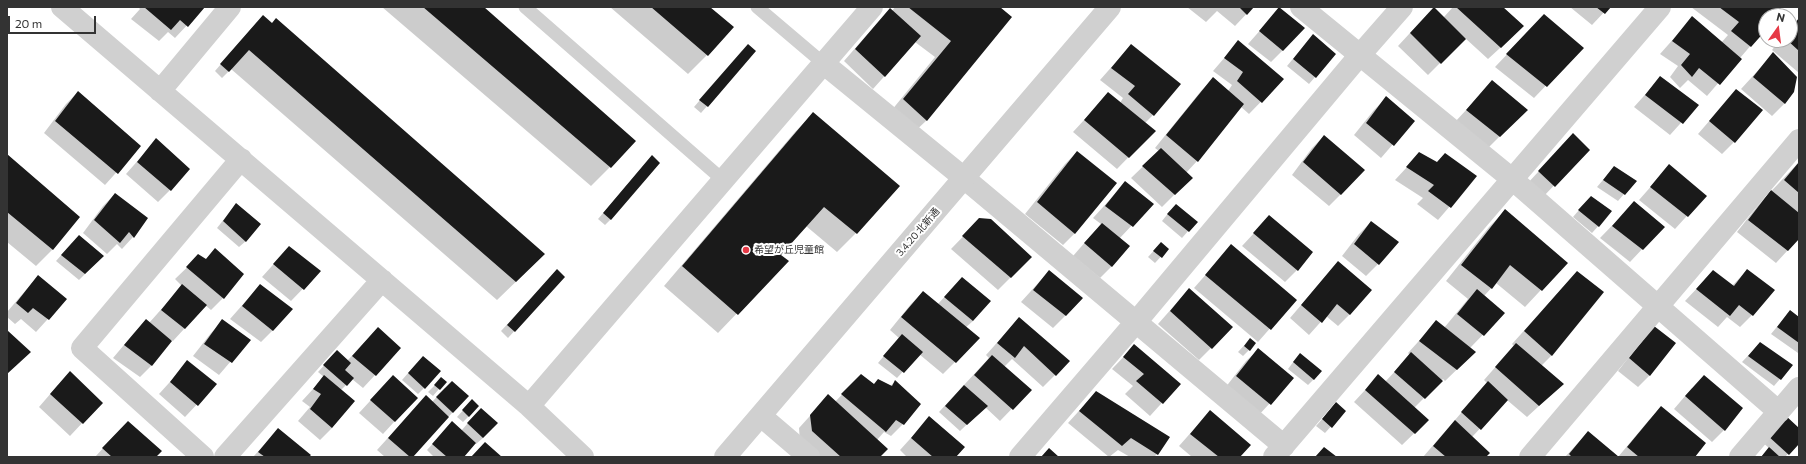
<!DOCTYPE html>
<html>
<head>
<meta charset="utf-8">
<style>
  body { margin:0 }
  #map { position:relative; width:1806px; height:464px; overflow:hidden; background:#fff; font-family:Commissioner,sans-serif }
  canvas { display:block }
  .frame { position:absolute; inset:0; border:8px solid #333; pointer-events:none }
  .north { position:absolute; left:1758px; top:8px; width:40px; height:40px; box-sizing:border-box; background:#fff; border:1px solid #adadad; border-radius:50%; rotate:14deg; font-size:11px; font-weight:700; line-height:16px; text-align:center; color:#333 }
  .north::after { content:''; display:block; margin:auto; width:14px; height:18px; background:#e63946; clip-path:polygon(50% 0,100% 100%,50% 72%,0 100%) }
  .scale { position:absolute; left:8px; top:16px; width:88px; height:18px; box-sizing:border-box; border:2px solid #333; border-top:0; padding-left:5px; font-size:12px; line-height:14px; white-space:nowrap; color:#333; -webkit-text-stroke:3px #fff; paint-order:stroke }
</style>
</head>
<body>
<div id="map">
<canvas width="1806" height="464"></canvas>
<div class="frame"></div>
<div class="north">N</div>
<div class="scale">20 m</div>
</div>
<script>
const ctx = document.querySelector('canvas').getContext('2d');
ctx.lineJoin = 'round';
function fill(path, color) { ctx.fillStyle = color; ctx.fill(path, 'evenodd'); }
function strokePath(path, color, width, dash) { ctx.strokeStyle = color; ctx.lineWidth = width; ctx.lineCap = dash ? 'butt' : 'round'; ctx.setLineDash(dash || []); ctx.stroke(path); }
function drawText(font, color, halo, rows, align = 'center') {
  ctx.font = font + ' Commissioner,"Noto Sans JP",sans-serif'; ctx.lineWidth = 4; ctx.setLineDash([]); ctx.textBaseline = 'middle'; ctx.strokeStyle = halo; ctx.fillStyle = color; for (const [text, x, y, turn = 0] of rows) {
    ctx.save(); ctx.translate(x, y); ctx.rotate((+turn || 0) * Math.PI / 180); ctx.textAlign = isNaN(turn) ? turn : align; if (halo) ctx.strokeText(text, 0, 0); ctx.fillText(text, 0, 0); ctx.restore();
  }
}
fill(new Path2D(`
  M138,7H204L175,38L168,32L159,41L131,19L140,9Z
  M382,7H482L610,167L591,186Z
  M610,7H709L707,55L688,74Z
  M895,7H998L927,120L910,136L887,116L935,57L915,42L873,89L844,61L878,22L890,10L892,11Z
  M1187,7H1253L1235,26L1217,11L1206,22Z
  M1453,7H1501L1511,38L1488,59L1465,38L1428,75L1398,46L1433,8L1443,18Z
  M1570,7H1609L1592,25Z
  M1691,7H1777L1776,16H1766V28L1707,96L1688,80L1680,88L1670,77L1678,66L1660,54L1692,18L1721,43L1728,35Z
  M1279,9L1283,50L1271,62L1248,44Z
  M1799,19V73L1772,50L1780,40H1790V28Z
  M257,22L525,273L497,300L231,69L222,78L215,71Z
  M1532,28L1582,48L1534,98L1495,67Z
  M1238,42L1283,79L1249,114L1240,106L1197,161L1186,173L1191,178L1162,207L1131,178L1159,151L1155,148L1201,91L1213,79L1228,91L1232,85L1213,71Z
  M1307,42L1335,54L1309,84L1287,66Z
  M1131,45L1153,115L1145,123L1154,131L1117,169L1073,132L1108,94L1120,103L1123,98L1100,80Z
  M742,51H755L701,113L694,107Z
  M1773,54L1793,92L1784,104L1772,116L1741,89Z
  M1660,78L1697,105L1670,135L1634,107Z
  M1492,82L1526,110L1488,148L1455,122Z
  M1736,90L1734,142L1722,154L1698,134Z
  M78,92L140,146L105,185L44,133L66,104Z
  M1386,98L1413,121L1381,158L1354,135L1374,110Z
  M813,114L856,233L837,252L806,226L780,255L787,261L718,333L664,286L795,132Z
  M1324,136L1341,194L1329,206L1292,175L1312,148Z
  M156,140L170,190L158,202L126,174Z
  M1561,147L1588,150L1542,198L1527,184Z
  M1077,152L1075,233L1063,245L1025,214L1065,164Z
  M1420,153L1436,163L1476,176L1438,220L1417,204L1423,198L1395,180Z
  M7,155L79,217L52,250L36,266L7,242Z
  M1799,162V238L1776,263L1737,232L1759,204Z
  M646,163L611,219L605,225L598,219Z
  M1669,166L1705,196L1675,229L1639,200Z
  M1614,167L1624,194L1618,201L1597,187Z
  M1125,183L1152,204L1119,239L1112,266L1100,278L1073,256L1101,224L1093,218Z
  M115,194L133,237L122,249L117,244L107,254L83,233L103,206Z
  M1585,203L1611,212L1592,233L1573,217Z
  M1634,203L1663,227L1630,262L1600,238Z
  M236,204L246,241L239,247L217,228Z
  M1170,211L1196,222L1182,238L1162,221Z
  M1505,211L1566,263L1525,307L1496,283L1484,296L1504,313L1470,348L1475,352L1445,381L1443,379L1414,408L1428,420L1402,445L1354,402L1378,376L1385,382L1410,355L1408,353L1436,322L1444,328L1468,299L1446,281L1489,227Z
  M1269,217L1297,270L1285,282L1242,246Z
  M980,219L1031,257L998,290L951,249Z
  M1371,222L1378,264L1366,276L1342,256L1359,234Z
  M72,243L103,256L79,280L56,261Z
  M1161,243L1168,249L1155,263L1148,257Z
  M1231,246L1295,300L1258,342L1194,288Z
  M289,247L320,271L291,301L262,277Z
  M216,249L223,298L211,310L205,305L184,329L173,341L171,340L152,365L140,377L113,358L134,333L146,321L149,323L182,286L175,279L199,256L205,260Z
  M1338,262L1350,314L1338,326L1326,316L1309,335L1290,318Z
  M1747,270L1752,315L1740,327L1727,317L1718,327L1685,301L1701,284L1732,286Z
  M1049,271L1082,299L1053,328L1021,302Z
  M38,276L66,299L36,332L21,319L15,324L7,317V312Z
  M551,277H564L508,338L501,331Z
  M962,278L973,321L965,328L978,339L943,374L919,354L897,378L878,363L899,338L890,330L911,304L923,292L937,305Z
  M1566,284L1552,355L1541,366L1563,384L1527,417L1507,400L1472,437L1484,457H1423L1487,383L1484,380L1514,346L1512,344Z
  M260,285L273,330L261,342L230,319Z
  M1189,289L1232,327L1199,360L1158,324Z
  M1790,311L1799,318V352L1798,353L1771,334Z
  M1019,318L1069,361L1043,387L1012,359L1004,367L1030,390L1000,421L985,407L960,431L939,412L989,358L986,355Z
  M223,321L249,340L219,375L193,356L211,333Z
  M378,328L400,348L363,388L352,379L341,390L332,428L320,440L298,421L310,407L302,401L324,377L318,372L331,358L347,361Z
  M1250,339L1249,350L1243,356L1238,352Z
  M1642,340L1650,375L1638,387L1618,371Z
  M1760,343L1792,365L1774,386L1742,362Z
  M1134,346L1179,384L1150,416L1125,394L1133,386L1112,369Z
  M1258,350L1293,378L1258,416L1225,388L1246,361Z
  M1294,361L1314,379L1308,385L1288,369Z
  M188,362L216,384L185,417L159,394Z
  M417,363L424,388L418,394L402,380Z
  M441,379L445,382L433,396L428,392Z
  M895,382L903,424L891,436L884,432L877,440L879,457H816L800,443L799,428L828,396L835,402L849,387L873,385L890,386Z
  M58,385L101,403L70,436L39,407Z
  M445,388L453,412L411,457H385L377,450L414,409L432,402Z
  M1692,388L1724,430L1712,442L1674,409Z
  M381,389L416,398L383,434L359,413Z
  M1096,392L1157,454L1154,457H1130L1118,450L1109,457L1068,423Z
  M466,407L469,416L463,422L457,417Z
  M1661,408L1694,457H1618L1649,420Z
  M1330,410L1345,411L1325,433L1316,426Z
  M1210,411L1239,457H1192L1179,446Z
  M475,415L483,438L476,444L475,443L463,457H434L427,450L446,429L461,431Z
  M929,418L955,457H907L900,450Z
  M1779,423L1799,429V442L1785,457H1761L1769,448L1762,442Z
  M278,430L308,457H253Z
  M1588,432L1617,457H1565Z
  M116,434L154,457H95Z`), '#0003');
fill(new Path2D(`
  M144,7H205L188,27L180,20L171,30Z
  M423,7H484L636,141L611,168Z
  M651,7H710L734,27L708,56Z
  M908,7H1000L1012,17L927,121L903,99L951,41Z
  M1239,7H1254L1247,15Z
  M1279,7L1305,28L1283,51L1259,31Z
  M1434,7L1466,39L1441,64L1410,33Z
  M1456,7H1503L1524,26L1501,48Z
  M1596,7H1611L1605,14Z
  M1719,7H1778L1783,10L1778,16H1766V30L1751,47L1731,31L1739,22Z
  M890,8L921,36L885,77L855,49Z
  M1544,14L1584,48L1547,87L1506,54Z
  M263,15L272,23L276,18L545,254L516,282L249,50L229,72L220,64Z
  M1692,16L1742,59L1720,85L1699,68L1692,77L1681,65L1690,54L1672,41Z
  M1799,18V51L1787,40H1790V29Z
  M1313,34L1336,54L1316,78L1293,59Z
  M1238,40L1284,79L1262,103L1237,81L1243,72L1224,58Z
  M748,44L756,51L708,107L699,100Z
  M1131,44L1181,84L1154,116L1128,94L1135,86L1111,68Z
  M1773,52L1797,77L1794,92L1785,104L1753,77Z
  M1660,76L1699,105L1683,124L1645,95Z
  M1213,77L1244,104L1198,162L1166,135Z
  M1492,80L1528,110L1500,137L1466,110Z
  M1736,89L1763,110L1735,143L1709,121Z
  M78,91L141,146L118,174L55,121Z
  M1108,92L1156,131L1129,158L1084,120Z
  M1386,96L1415,121L1394,146L1366,123Z
  M813,112L900,186L857,234L824,207L781,255L789,261L738,315L682,266Z
  M1573,133L1590,150L1555,187L1538,171Z
  M1324,135L1365,170L1341,195L1303,162Z
  M156,138L190,169L171,191L137,162Z
  M1161,148L1193,178L1175,195L1142,166Z
  M1077,151L1117,183L1075,234L1037,202Z
  M1419,152L1437,162L1445,153L1477,176L1451,208L1428,191L1434,185L1406,167Z
  M7,154L80,217L53,250L7,212Z
  M652,155L660,163L611,220L603,213Z
  M1799,162V193L1784,180Z
  M1669,164L1707,196L1688,217L1650,187Z
  M1614,166L1637,181L1625,195L1603,180Z
  M1125,181L1154,204L1133,227L1105,206Z
  M1771,190L1799,213V239L1788,251L1748,220Z
  M115,193L148,218L134,238L129,232L120,243L94,220Z
  M1591,196L1612,211L1599,227L1578,210Z
  M1634,201L1665,227L1643,250L1612,226Z
  M236,203L261,224L246,242L223,221Z
  M1176,204L1198,222L1189,232L1167,214Z
  M1505,209L1568,263L1542,291L1510,265L1492,289L1461,265Z
  M1269,215L1313,252L1298,271L1253,233Z
  M979,218L991,219L1032,257L1011,278L962,236Z
  M1371,221L1399,242L1379,265L1354,244Z
  M1102,223L1130,246L1112,267L1084,243Z
  M79,235L104,256L85,274L61,255Z
  M1161,242L1169,249L1162,258L1153,251Z
  M1231,244L1297,300L1271,330L1205,275Z
  M289,246L321,271L304,290L273,264Z
  M215,248L244,274L224,299L186,267L198,254L206,259Z
  M1338,261L1372,290L1350,315L1337,304L1322,323L1301,305Z
  M557,269L565,277L515,332L507,325Z
  M1747,269L1775,290L1753,316L1739,305L1730,316L1696,289L1713,270L1734,286Z
  M1049,270L1083,298L1066,316L1033,290Z
  M1577,271L1604,292L1552,356L1524,331Z
  M38,275L67,299L49,320L33,308L28,313L16,303Z
  M962,277L991,301L973,321L944,297Z
  M182,284L207,305L185,329L161,310Z
  M260,284L293,309L273,331L242,306Z
  M1189,288L1233,327L1212,349L1170,311Z
  M1477,289L1505,313L1484,336L1457,314Z
  M923,291L980,338L956,363L901,317Z
  M1790,310L1799,317V343L1777,327Z
  M1019,317L1070,361L1056,376L1024,346L1015,358L997,343Z
  M146,319L172,341L152,366L124,345Z
  M222,319L251,340L232,363L204,344Z
  M1436,320L1476,352L1457,370L1419,341Z
  M1654,326L1676,343L1650,376L1629,358Z
  M378,327L401,348L376,376L352,356Z
  M7,330L31,352L7,374Z
  M902,334L923,352L904,373L883,356Z
  M1250,338L1256,343L1250,351L1244,346Z
  M1760,342L1793,365L1781,380L1748,356Z
  M1516,343L1564,384L1539,406L1495,367Z
  M1134,344L1181,384L1163,404L1136,381L1144,374L1123,357Z
  M1258,348L1294,378L1271,405L1236,376Z
  M337,350L351,363L345,370L354,378L347,386L323,365Z
  M1411,352L1443,381L1425,399L1394,372Z
  M1300,353L1322,371L1314,380L1293,362Z
  M992,355L1032,390L1013,410L974,375Z
  M423,356L441,371L425,389L408,373Z
  M187,360L217,384L198,406L170,382Z
  M70,371L103,403L83,424L50,394Z
  M861,374L874,384L878,379L892,386L895,380L921,404L904,425L896,420L886,432L841,394Z
  M1378,374L1429,420L1415,434L1365,390Z
  M324,375L355,401L332,428L310,409L321,394L313,389Z
  M393,375L418,398L395,422L370,400Z
  M1704,375L1743,408L1725,431L1685,396Z
  M441,377L447,382L440,390L434,385Z
  M452,381L469,396L453,413L436,397Z
  M1488,381L1508,400L1481,430L1461,412Z
  M964,385L988,406L967,425L945,406Z
  M1096,391L1170,437L1158,455L1131,438L1122,446L1079,411Z
  M828,394L888,449L880,457H841L812,431L810,415Z
  M426,395L449,417L413,457H410L388,438Z
  M472,399L479,406L469,417L462,410Z
  M1336,402L1346,411L1332,428L1322,419Z
  M1661,406L1706,443L1695,457H1639L1627,447Z
  M481,408L498,423L483,438L467,423Z
  M1210,410L1251,445L1240,457H1219L1190,434Z
  M1785,415L1799,428V444L1789,455L1767,435Z
  M929,416L965,447L956,457H933L911,438Z
  M1455,420L1490,453L1486,457H1446L1433,446Z
  M128,421L162,451L156,457H112L102,448Z
  M452,421L476,443L464,457H447L432,444Z
  M278,428L311,455L309,457H265L258,452Z
  M1588,431L1619,457H1572L1569,454Z
  M485,442L502,457H471Z
  M1324,447L1337,457H1315Z
  M1769,447L1780,457H1761Z
  M1049,448L1059,457H1041Z`), '#1a1a1a');
strokePath(new Path2D(`
  M525,7L723,180
  M757,7L823,63`), '#d0d0d0', 13);
strokePath(new Path2D(`
  M62,7L529,406L583,457
  M1301,7L1512,179L1779,412
  M823,63L964,178L1284,446
  M160,91L230,7
  M529,406L872,7
  M761,416L809,457
  M203,457L82,348L241,159
  M225,457L382,280
  M1020,457L1136,322L1359,56L1402,7
  M1274,457L1660,7
  M1530,457L1799,140
  M1740,457L1799,388`), '#d0d0d0', 22);
strokePath(new Path2D(`
  M725,457L1110,7`), '#d0d0d0', 22);
for (const [x, y, r, color] of [
  [746,250,4,"#e63946"]
]) { const dot = new Path2D(); dot.arc(x, y, r, 0, 2 * Math.PI); ctx.fillStyle = color; ctx.fill(dot); strokePath(dot, '#fff', 1.5); }
drawText('10px', '#333', '#fff', [
  ["3.4.20 北新通",918,232,-49]
]);
drawText('10px', '#333', '#fff', [
  ["希望が丘児童館",754,250]
], 'left');
</script>
</body>
</html>
